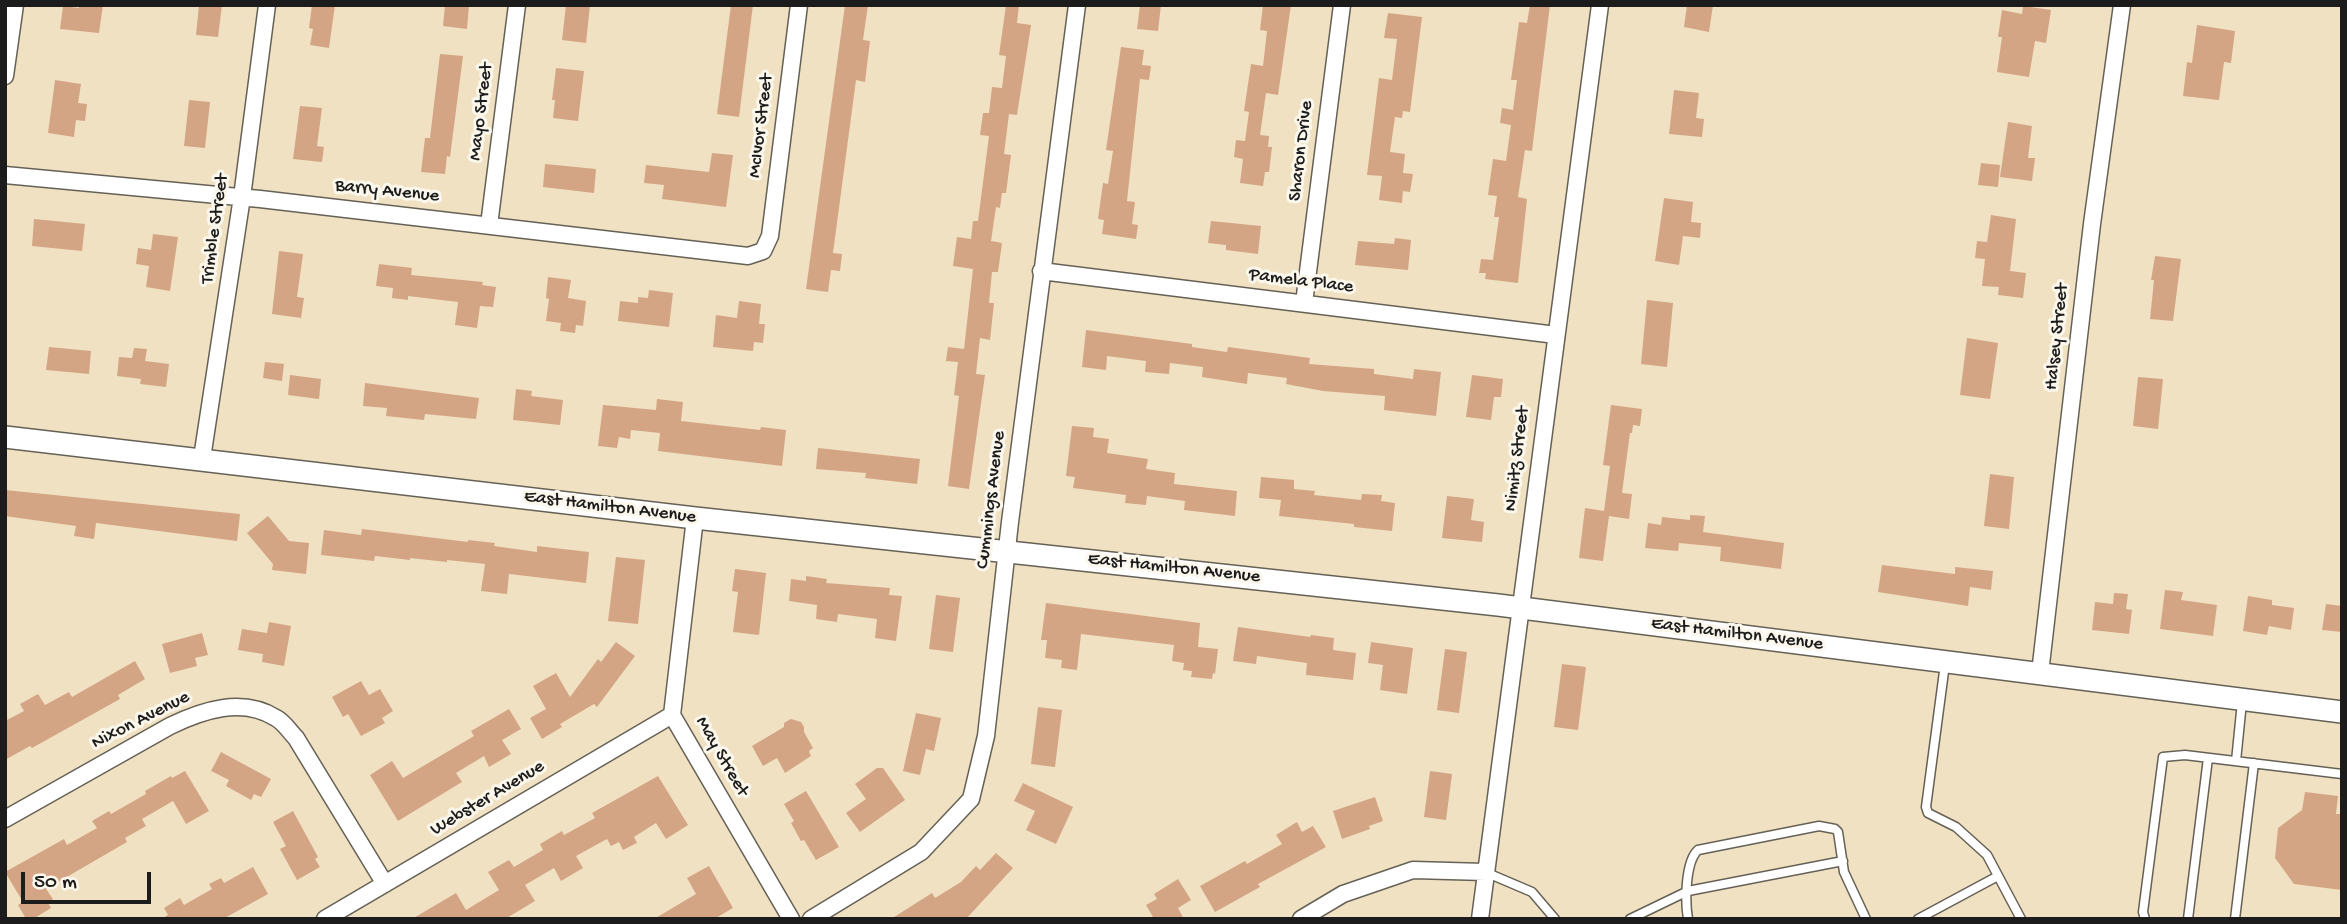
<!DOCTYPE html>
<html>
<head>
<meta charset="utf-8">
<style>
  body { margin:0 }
  #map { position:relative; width:2347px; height:924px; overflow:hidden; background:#f0e1c2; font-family:"Gochi Hand",sans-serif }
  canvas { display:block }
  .frame { position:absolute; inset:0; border:7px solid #1c1c1c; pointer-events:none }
  .scale { position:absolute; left:21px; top:872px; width:130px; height:32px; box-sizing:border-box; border:4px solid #1c1c1c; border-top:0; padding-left:9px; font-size:21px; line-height:24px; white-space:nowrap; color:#1c1c1c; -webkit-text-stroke:5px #fbf7ec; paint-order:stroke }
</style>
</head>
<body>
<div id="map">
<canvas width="2347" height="924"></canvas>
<div class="frame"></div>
<div class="scale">50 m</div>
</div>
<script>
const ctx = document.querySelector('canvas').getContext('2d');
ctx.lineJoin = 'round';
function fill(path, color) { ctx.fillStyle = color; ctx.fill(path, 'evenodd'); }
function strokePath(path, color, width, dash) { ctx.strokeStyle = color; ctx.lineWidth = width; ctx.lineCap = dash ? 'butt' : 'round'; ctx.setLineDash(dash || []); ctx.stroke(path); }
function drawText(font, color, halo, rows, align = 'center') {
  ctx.font = font + ' "Gochi Hand",sans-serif'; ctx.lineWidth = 6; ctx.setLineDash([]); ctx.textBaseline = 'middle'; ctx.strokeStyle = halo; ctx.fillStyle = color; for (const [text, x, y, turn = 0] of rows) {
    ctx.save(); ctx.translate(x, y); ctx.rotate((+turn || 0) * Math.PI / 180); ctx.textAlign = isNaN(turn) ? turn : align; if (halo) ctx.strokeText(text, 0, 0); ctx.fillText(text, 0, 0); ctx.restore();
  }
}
fill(new Path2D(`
  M79,5H103L99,33L60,29L63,6L79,8Z
  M199,5H222L218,37L196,35Z
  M312,5H335L329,48L310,45L313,29L309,28Z
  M445,5H469L467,29L443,26Z
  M566,5H590L586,43L562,40Z
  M731,5H753L739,117L717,114Z
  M845,5H868L863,40L870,41L865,82L856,80L833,253L842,254L840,271L831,270L828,292L806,289Z
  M1006,5H1019L1017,23L1031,25L1017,115L1009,114L1004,154L1011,155L1006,193H1002L1000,208L996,207L991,241L1002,243L998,272H992L989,303H994L990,340L980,338L976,374L985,375L969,489L948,486L959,396L954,395L958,362L946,361L948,347L964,349L973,269L953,266L957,237L971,239L973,221H978L989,136L980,135L983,113H989L992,87L1002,88L1006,56L999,55Z
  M1140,5H1161L1158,31L1137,29Z
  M1263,5H1291L1278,95L1266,93L1260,135L1269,136L1268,147H1272L1269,172H1265L1263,186L1240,183L1243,159L1234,157L1236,140L1245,141L1249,112L1244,111L1251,64L1263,66L1267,31L1260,30Z
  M1530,5H1550L1532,151L1525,150L1518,197L1527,199L1518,283L1485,279L1486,273H1479L1481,259L1493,260L1499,217H1494L1497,196L1488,195L1493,159L1506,161L1511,125L1500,123L1502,108L1513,110L1517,80H1511L1519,22L1527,23Z
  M1687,5H1713L1709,32L1684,27Z
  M2023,6L2051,10L2046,43L2035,41L2029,77L1997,72L2002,37H1998L2002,10L2022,14Z
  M1388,13L1422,17L1410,112L1403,111L1402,118L1395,117L1390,152L1405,154L1403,173L1413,174L1410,192L1403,191L1402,203L1379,200L1382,176L1367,175L1379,78L1392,80L1397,39L1384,38Z
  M2197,25L2235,31L2231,63L2224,62L2219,100L2183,96L2187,62L2192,63Z
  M1121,47L1144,50L1142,65L1151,66L1149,80L1140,79L1127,201L1135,202L1132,224L1138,225L1136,239L1102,234L1104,220L1098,219L1103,183L1108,184L1113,151L1106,150Z
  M440,54L463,56L450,157L447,156L445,174L421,172L425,138H430Z
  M556,68L584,71L578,121L553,118L555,100H552Z
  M55,80L81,84L78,103L87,104L85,121L76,120L74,137L48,133Z
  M1674,90L1699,93L1696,118L1704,119L1702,137L1669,134Z
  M189,100L210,102L205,148L184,146Z
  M300,106L322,108L317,146L324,147L322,162L293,159Z
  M2008,122L2032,126L2028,158H2035L2032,181L2000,177Z
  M712,153L733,155L726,207L662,199L664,185L644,183L646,165L709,172Z
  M1981,163L2000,165L1998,187L1978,185Z
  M545,164L596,169L594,193L543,187Z
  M1664,198L1693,202L1691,222L1701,223L1700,238L1683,236L1679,265L1655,261Z
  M1991,215L2016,219L2010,271L2026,273L2023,298L1998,295L1999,287L1982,286L1985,259L1975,258L1977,241L1987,242Z
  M34,219L85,224L82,251L32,246Z
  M1211,221L1261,226L1258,254L1226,250V245L1208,243Z
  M153,234L178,237L170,291L146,287L149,266L136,264L138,248L151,250Z
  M1395,238L1411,240L1408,270L1355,265L1358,241L1394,244Z
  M279,251L303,254L297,297L304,298L301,318L272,314Z
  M2155,256L2181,259L2173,321L2150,319L2154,280H2151Z
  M379,264L412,268L411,275L483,282L482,285L496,287L493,307L480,306L477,328L455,325L458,302L408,296V300L392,298L393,288L376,286Z
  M548,277L571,280L568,298L586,301L583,326L576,325L575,333L560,331L561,323L546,321L549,299L546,298Z
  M649,290L673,293L669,327L618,321L620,301L638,303V297L648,298Z
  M1647,300L1673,303L1667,367L1641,364Z
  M739,301L761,304L759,324H765L763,343L754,342L753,351L713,347L716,315L737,318Z
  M1086,330L1192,344V347L1227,352L1228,347L1310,358L1309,364L1374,369V374L1413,379L1414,369L1441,372L1436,416L1384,410L1385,396L1323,391L1286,384L1287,378L1248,373L1247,384L1202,377L1203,367L1170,363L1169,374L1145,372L1146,361L1107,356L1106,370L1082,367Z
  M1967,338L1998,343L1990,399L1960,395Z
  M49,347L91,351L89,374L46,370Z
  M134,348L147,349L145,361L169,364L166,387L140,384L141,379L117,376L119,357L132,358Z
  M265,362L284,364L282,381L263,378Z
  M290,375L321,379L319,399L288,395Z
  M1472,375L1503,379L1501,397H1494L1491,420L1466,417Z
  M2138,377L2163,379L2158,429L2133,426Z
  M365,383L479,398L476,419L425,414L424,420L386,416L387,408L363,406Z
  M516,389L532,391L531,396L563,400L560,425L513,420Z
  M657,399L683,402L681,421L760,430L761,427L786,430L782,466L658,451L660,433L631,430L630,439L619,437L617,448L598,446L603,405L656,410Z
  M1611,405L1642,409L1640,426L1633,425L1632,433H1630L1622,493L1632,494L1629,519L1609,516L1603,561L1579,558L1585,508L1604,511L1610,466L1603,465Z
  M1072,426L1094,428L1093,437L1109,439L1107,453L1148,459L1146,469L1175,473L1174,484L1237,491L1235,516L1184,510L1185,501L1147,496L1146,505L1125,503L1126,495L1073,488L1075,477L1066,476Z
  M818,448L920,459L917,484L865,478L866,473L816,469Z
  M1990,474L2014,477L2009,529L1984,526Z
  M1261,477L1294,480V489L1315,491L1314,495L1361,500L1362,494L1382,495L1381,501L1395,503L1392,531L1354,527V524L1279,516L1281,500L1259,498Z
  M5,490L240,514L237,541L96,523L94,539L74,536L76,526L5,516Z
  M1447,496L1474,499L1471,520L1484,522L1482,542L1442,538Z
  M1690,515L1705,516L1703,532L1784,543L1781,569L1720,561L1721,547L1679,543L1678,551L1645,548L1648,523L1661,525L1662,517L1690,520Z
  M268,516L289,541L309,543L306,574L272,570L273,564L247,533Z
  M362,529L468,542V540L495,543L494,546L537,552V546L589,552L586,583L509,574L507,594L481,591L485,564L447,560V562L410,558V560L375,556L374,561L321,555L324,530L361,535Z
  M616,557L645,560L638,624L608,621Z
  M1882,565L1955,574V567L1993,571L1991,590L1970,587L1968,606L1878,592Z
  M735,569L766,573L759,635L733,632L738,592L732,591Z
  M806,576L827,579L826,583L890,588L889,595L902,596L896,641L875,638L877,619L838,614L837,622L816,619L817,605L789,601L791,579L806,581Z
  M2165,590L2183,592L2181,600L2217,605L2213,636L2160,629Z
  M2114,593L2128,594L2126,609L2132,610L2129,634L2092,630L2095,602L2113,604Z
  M936,595L960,598L953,652L929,649Z
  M2248,596L2272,600V605L2294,608L2291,630L2269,626L2267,635L2243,631Z
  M1046,603L1200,623L1198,647L1218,649L1215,674L1213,673L1212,679L1191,677L1192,671L1183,670L1184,663L1172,661L1174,645L1081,634L1077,670L1061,668L1062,660L1045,658L1047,640H1041Z
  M2326,604L2342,606V632L2322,630Z
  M269,622L291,626L284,666L262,662L263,654L238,650L242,629L267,633Z
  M1238,627L1310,637L1311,635L1334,638L1333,650L1356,653L1353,680L1306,675L1307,663L1257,656L1256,664L1233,661Z
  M202,633L208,655L195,658L197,666L170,673L162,644Z
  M616,642L635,656L597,707L594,704L560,724L562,727L542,739L530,718L546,709L533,686L556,673L570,697L598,659L601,662Z
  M1371,642L1413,648L1407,694L1380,690L1383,665L1368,663Z
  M1445,649L1467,652L1459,713L1437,710Z
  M135,661L145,679L118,695L120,699L32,748L30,746L5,760V721L24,711L20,704L38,694L45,705L69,692L72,697Z
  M1562,664L1586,667L1578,730L1554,727Z
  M361,681L369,695L380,689L393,711L382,718L385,723L361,736L348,714L343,717L332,697Z
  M1038,707L1062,710L1055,767L1031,764Z
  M509,709L521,729L502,740L511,754L489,767L484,756L456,773L462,782L398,821L370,775L392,761L403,778L474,736L471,731Z
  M916,713L941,718L934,751L926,749L920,775L903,771Z
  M791,719L801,722L804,727V732L813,748L809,751L811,756L785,773L777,758L763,766L752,746L784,727V723Z
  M221,752L271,779L261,797L254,794L251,800L226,786L229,780L211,771Z
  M877,768H883L905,800L860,832L846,813L866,799L855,784Z
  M185,771L209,811L186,824L173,801L142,819L146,826L125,838L127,842L46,889L53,899L48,903L51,908L33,919H26L18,905L23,902L5,872L64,839L67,845L97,828L92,821L109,811L111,814L146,794L145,791L171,776L172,778Z
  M1430,771L1452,774L1446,820L1424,817Z
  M658,776L688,825L666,839L656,823L634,837L637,843L623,850L619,842L611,846L607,839L576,856L583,868L561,881L554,868L525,885L535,901L505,919H412L456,893L466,910L499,890L488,872L509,860L514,867L543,850L540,844L562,831L564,835L595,818L592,813Z
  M1023,783L1073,807L1056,844L1026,830L1035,811L1014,801Z
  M806,791L839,847L816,860L804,840L801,841L791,823L794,821L784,804Z
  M2305,792L2338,796L2336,814H2342V890L2294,884L2275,858L2278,828L2302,810Z
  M1375,797L1383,821L1369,826L1370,829L1342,839L1333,811Z
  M293,811L318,857L315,859L320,867L297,880L280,849L286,846L273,822Z
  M1297,822L1302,832L1313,826L1326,847L1258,884L1260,887L1215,912L1200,886L1245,861L1247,864L1282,844L1276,835Z
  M996,853L1013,868L966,919H891L932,893L935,898L961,882L976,866L980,870Z
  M709,866L733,908L714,919H654L696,894L687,878Z
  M253,867L268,894L223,919H161L168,915L164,908L180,898L184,905L212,889L209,884L221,878L224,883Z
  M1178,879L1191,900L1178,908L1184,919H1154L1146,905L1157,899L1154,894Z`), '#d4a585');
const service = new Path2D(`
  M1945,664L1926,807L1928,813L1956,827L1987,855L2021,919
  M2236,761L2242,702
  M1485,872L1532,892L1555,919
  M1630,919L1688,891L1843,861
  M1688,919C1685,902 1685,862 1698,850L1819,826L1835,829L1838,832L1844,872L1866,919
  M1918,919L1998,876
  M2145,919L2143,912L2163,757L2185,755L2342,774
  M2188,919L2208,758
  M2235,919L2254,763`);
const minor = new Path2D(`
  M5,76L15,5
  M5,175L260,199L748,256L763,251L770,236L799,5
  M489,225L517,5
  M1041,271L1556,335
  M1304,303L1342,5
  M202,458L242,197L267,5
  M695,518L672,715L791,919
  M2040,673L2092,224L2122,5
  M5,819L170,726C203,710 242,697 276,718C284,722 290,732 296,738L385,884
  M325,919L672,715
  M811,919L921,852L971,799L986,736L1010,522L1077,5
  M1301,919L1343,894L1413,870L1485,872
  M1480,919L1600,5`);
const tertiary = new Path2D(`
  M5,437L695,518L1498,605L2342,712`);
strokePath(service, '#666156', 11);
strokePath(minor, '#666156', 19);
strokePath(tertiary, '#666156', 24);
strokePath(service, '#fff', 8);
strokePath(minor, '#fff', 16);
strokePath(tertiary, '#fff', 21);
drawText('19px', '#1c1c1c', '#fbf7ec', [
  ["Mayo Street",482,112,-83],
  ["McIvor Street",762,126,-83],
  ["Sharon Drive",1302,151,-83],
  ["Barry Avenue",387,192,6],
  ["Trimble Street",216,229,-82],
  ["Pamela Place",1301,282,7],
  ["Halsey Street",2058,337,-84],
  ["Nimitz Street",1518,459,-83],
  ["Cummings Avenue",992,500,-83],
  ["East Hamilton Avenue",610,508,7],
  ["East Hamilton Avenue",1174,569,6],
  ["East Hamilton Avenue",1737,635,7],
  ["Nixon Avenue",141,721,-27],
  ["May Street",721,757,60],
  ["Webster Avenue",488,799,-31]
]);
</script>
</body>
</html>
